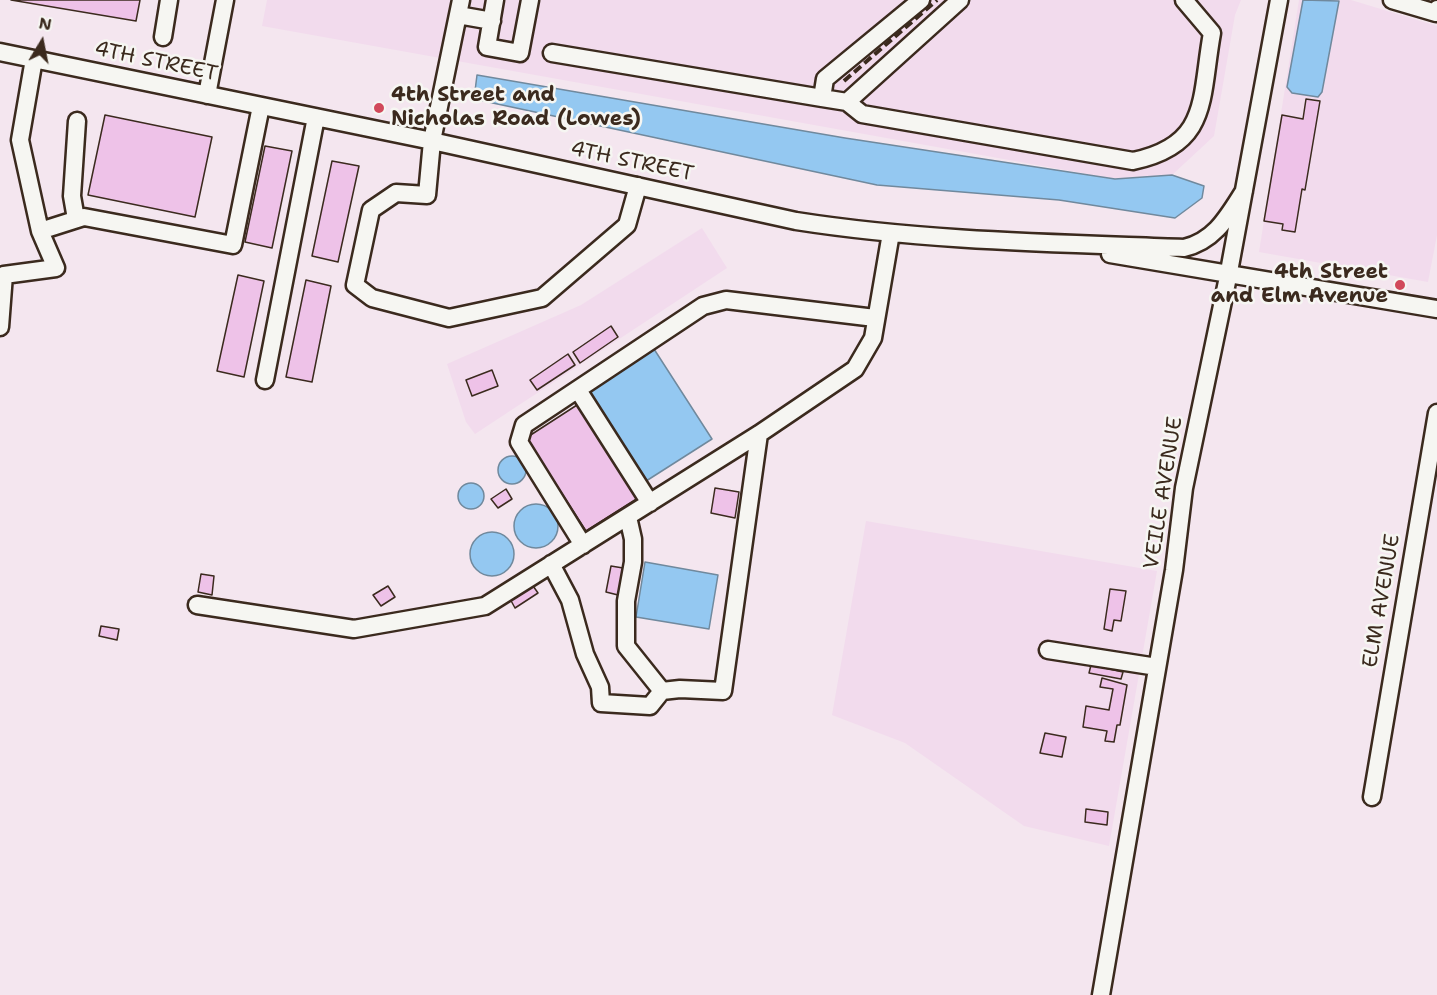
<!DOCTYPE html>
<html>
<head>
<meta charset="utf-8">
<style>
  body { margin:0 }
  #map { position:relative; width:1437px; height:995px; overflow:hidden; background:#f4e6ef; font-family:"Shantell Sans",sans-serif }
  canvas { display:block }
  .north { position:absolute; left:12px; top:12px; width:60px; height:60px; -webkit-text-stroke:4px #f6f6f2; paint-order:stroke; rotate:10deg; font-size:16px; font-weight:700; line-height:24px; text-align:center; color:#3b2a1e }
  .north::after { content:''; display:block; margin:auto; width:21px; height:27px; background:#3b2a1e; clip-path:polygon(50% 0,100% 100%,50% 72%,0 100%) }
</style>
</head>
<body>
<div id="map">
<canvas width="1437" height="995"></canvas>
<div class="north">N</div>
</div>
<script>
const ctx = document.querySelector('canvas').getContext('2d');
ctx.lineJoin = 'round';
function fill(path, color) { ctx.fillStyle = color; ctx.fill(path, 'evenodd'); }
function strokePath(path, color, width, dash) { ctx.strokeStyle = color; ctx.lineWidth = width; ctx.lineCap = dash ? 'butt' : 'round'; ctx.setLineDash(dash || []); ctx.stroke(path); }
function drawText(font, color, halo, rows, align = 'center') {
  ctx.font = font + ' "Shantell Sans",sans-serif'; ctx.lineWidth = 5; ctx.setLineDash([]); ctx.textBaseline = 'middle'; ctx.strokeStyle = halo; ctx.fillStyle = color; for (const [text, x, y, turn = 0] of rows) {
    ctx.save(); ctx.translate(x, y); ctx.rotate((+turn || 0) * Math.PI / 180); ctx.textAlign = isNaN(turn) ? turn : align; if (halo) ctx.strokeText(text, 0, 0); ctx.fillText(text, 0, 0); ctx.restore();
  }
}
fill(new Path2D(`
  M267,0H1241L1235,15L1214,136L1172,175L1115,179L262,26Z
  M1299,0H1351L1437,26V235L1428,282L1259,252Z
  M702,228L727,268L475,434L466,422L447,364L581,305Z
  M866,521L1157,571L1109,846L1024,826L905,743L832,715Z`), '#f2dbed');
const water = new Path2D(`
  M1303,0L1339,1L1322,92L1318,97L1292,93L1287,87Z
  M477,75L845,138L1115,179L1172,175L1204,186L1202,198L1175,218L1059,200L877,185L474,99Z
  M654,349L712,439L643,483L585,393Z
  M498 470a14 14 0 1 1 28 0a14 14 0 1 1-28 0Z
  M458 496a13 13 0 1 1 26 0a13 13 0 1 1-26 0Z
  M514 526a22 22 0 1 1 44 0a22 22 0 1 1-44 0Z
  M470 554a22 22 0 1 1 44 0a22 22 0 1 1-44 0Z
  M645,562L718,575L709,629L636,617Z`);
fill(water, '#94c8f1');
strokePath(water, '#70899d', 1.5);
const building = new Path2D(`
  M11,0H140L136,21Z
  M1306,99L1320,101L1305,190L1302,189L1295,232L1282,230L1283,224L1264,221L1282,115L1303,119Z
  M105,115L212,137L195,217L88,195Z
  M265,146L292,151L272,248L245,242Z
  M332,161L359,166L338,262L312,256Z
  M238,275L264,281L244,377L217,371Z
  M306,280L331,286L312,382L286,377Z
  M611,326L618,337L580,363L573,352Z
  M568,354L575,365L537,390L530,380Z
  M492,370L498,386L472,396L466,380Z
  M577,405L638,498L586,531L526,438Z
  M715,488L739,492L735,518L711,513Z
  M506,489L512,499L498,508L491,499Z
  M611,566L623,568L618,595L606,592Z
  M201,574L214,576L212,595L198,592Z
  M531,583L538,593L515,608L509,597Z
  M388,586L395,597L381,606L373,595Z
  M1110,589L1126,591L1121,621L1114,620L1112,631L1104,629Z
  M101,626L119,629L117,640L99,636Z
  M1091,665L1123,672L1121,679L1089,673Z
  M1102,678L1127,685L1120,725H1117L1114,742L1105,741L1107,731L1083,727L1086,706L1109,710L1113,689L1100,687Z
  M1045,733L1066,737L1062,757L1040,753Z
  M1086,809L1108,812L1107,825L1085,822Z`);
fill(building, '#eec2e8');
strokePath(building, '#3b2a1e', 1.5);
const minor = new Path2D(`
  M461,0L432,141L427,195L396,193L371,210L355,285L372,298L449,318L542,298L627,225L638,186
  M495,0L487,47L520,53L530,0
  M921,0L825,79L822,98L847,102L960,0
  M1392,0L1436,13L1437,9
  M458,15L492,21
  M163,37L169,0
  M0,52L432,141L796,221C924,241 1054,243 1184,248C1215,241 1228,216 1244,191
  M552,53L822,98
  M207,95L225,0
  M847,102L862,114L1133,161C1210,145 1200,99 1212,33L1184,0
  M76,219L72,196L77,121
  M40,231L84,217L233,245L261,106
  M1110,254L1437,309
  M0,327L4,275L56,268L40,231L20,140L34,59
  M265,380L316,117
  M578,390L650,503
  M583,545L519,442L524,425L703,306L726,300L875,318
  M551,564L570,600L585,654L600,687L601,703L650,706L662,691L626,646V601L633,562V539L628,517
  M197,605L354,629L485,606L759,434L855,369L873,338L891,233
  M1048,650L1157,667
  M662,691L680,689L723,691L759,434
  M1372,797L1437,413
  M1101,995L1174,570L1184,488L1228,277L1279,0`);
strokePath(minor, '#3b2a1e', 21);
strokePath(minor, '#f6f6f2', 16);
strokePath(new Path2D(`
  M844,81L937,0`), '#3b2a1e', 4, [9, 4.5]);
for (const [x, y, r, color] of [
  [379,108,6,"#d1495b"],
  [1400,285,6,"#d1495b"]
]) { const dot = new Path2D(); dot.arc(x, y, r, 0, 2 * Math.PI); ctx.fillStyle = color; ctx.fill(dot); strokePath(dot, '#f6f6f2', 2); }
drawText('21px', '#3b2a1e', '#f6f6f2', [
  ["4TH STREET",156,62,12],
  ["4TH STREET",632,162,12],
  ["VEILE AVENUE",1164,493,-81],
  ["ELM AVENUE",1382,601,-80]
]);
drawText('bold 21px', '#3b2a1e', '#f6f6f2', [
  ["4th Street and",391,96],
  ["Nicholas Road (Lowes)",391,120],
  ["4th Street",1388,273,"right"],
  ["and Elm Avenue",1388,297,"right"]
], 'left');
</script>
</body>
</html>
